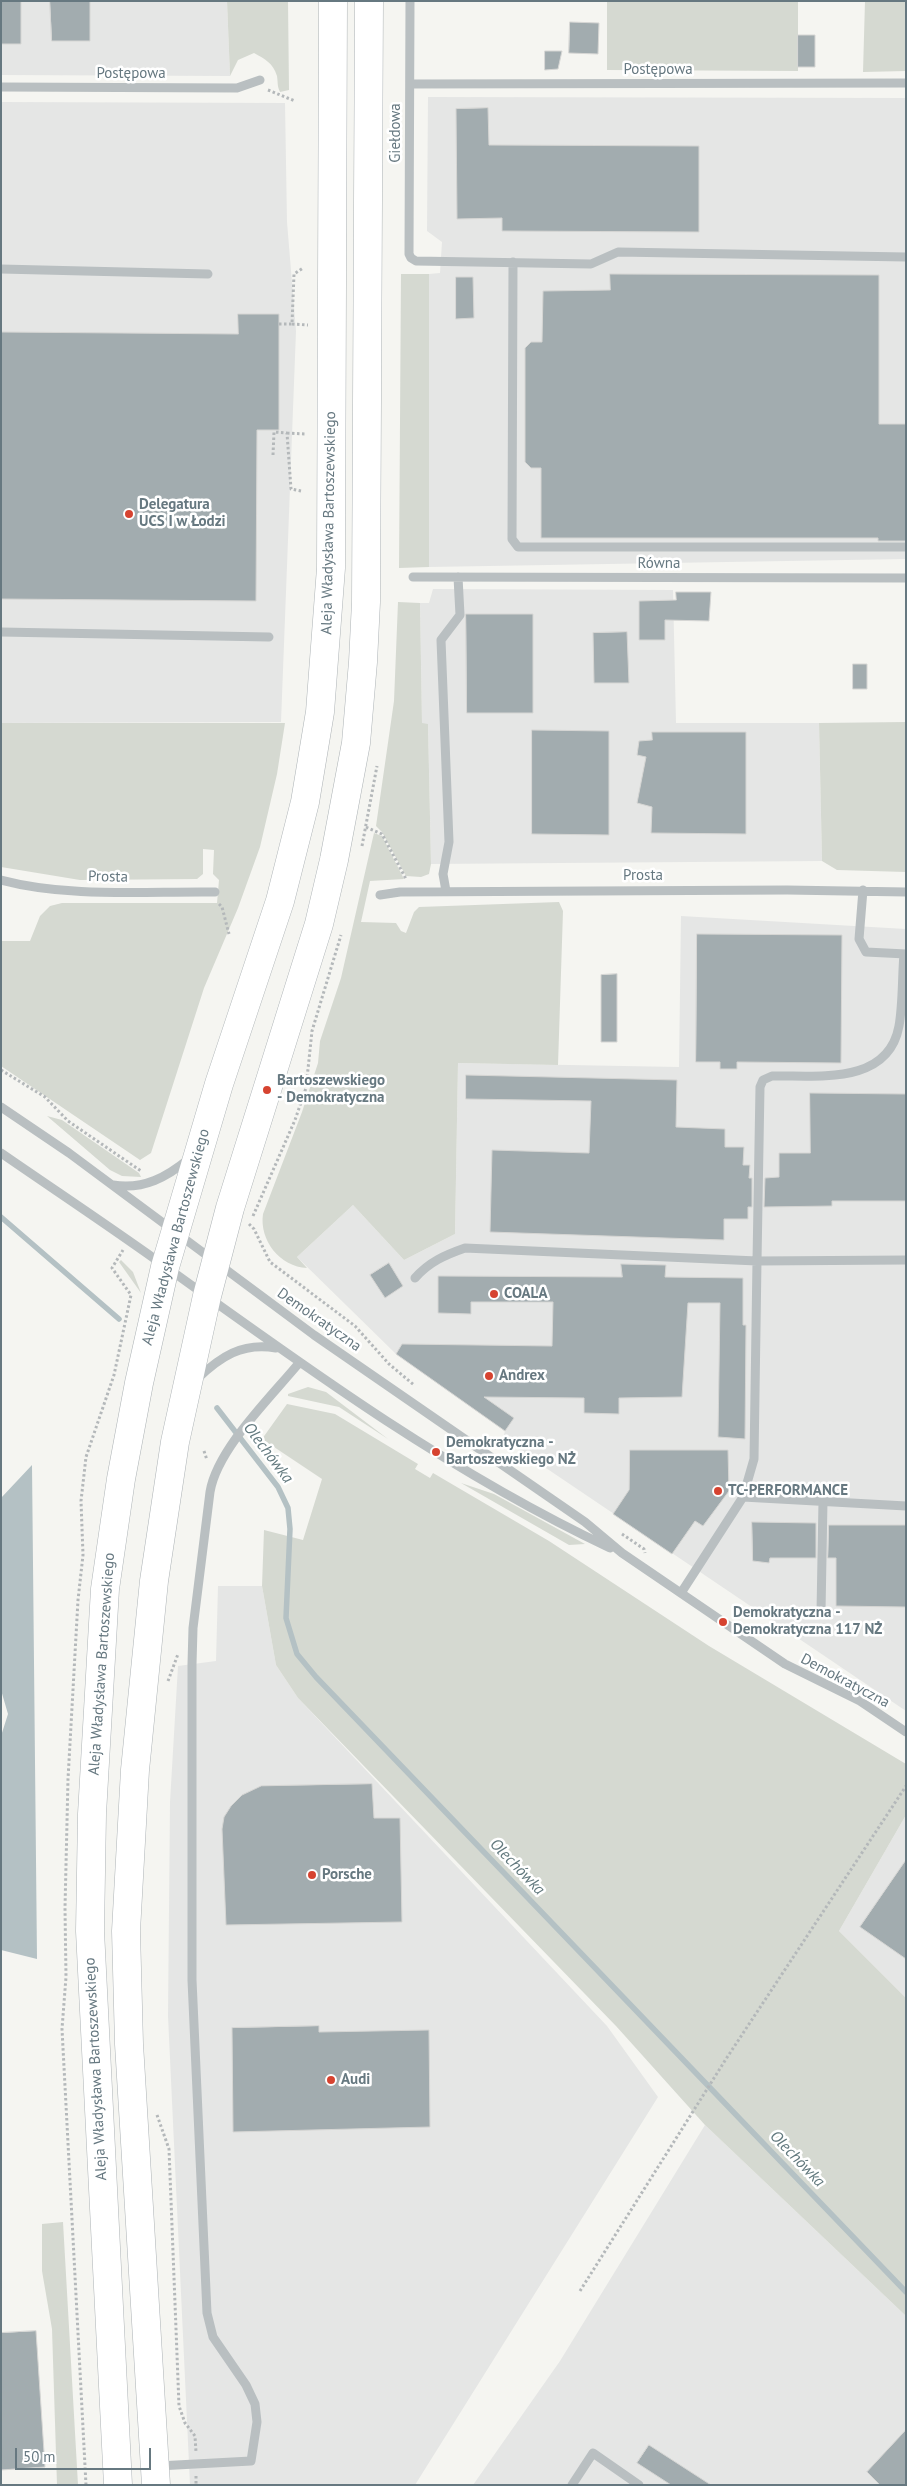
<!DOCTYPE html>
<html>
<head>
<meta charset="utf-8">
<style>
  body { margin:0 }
  #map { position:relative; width:907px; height:2486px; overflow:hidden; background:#f5f5f1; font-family:"PT Sans",sans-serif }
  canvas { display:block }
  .frame { position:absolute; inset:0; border:2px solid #667880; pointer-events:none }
  .scale { position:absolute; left:15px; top:2448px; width:136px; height:22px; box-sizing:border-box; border:2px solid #667880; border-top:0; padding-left:6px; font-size:15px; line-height:18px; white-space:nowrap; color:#667880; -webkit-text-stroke:4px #fff; paint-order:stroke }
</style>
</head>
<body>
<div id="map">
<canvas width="907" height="2486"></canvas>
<div class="frame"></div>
<div class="scale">50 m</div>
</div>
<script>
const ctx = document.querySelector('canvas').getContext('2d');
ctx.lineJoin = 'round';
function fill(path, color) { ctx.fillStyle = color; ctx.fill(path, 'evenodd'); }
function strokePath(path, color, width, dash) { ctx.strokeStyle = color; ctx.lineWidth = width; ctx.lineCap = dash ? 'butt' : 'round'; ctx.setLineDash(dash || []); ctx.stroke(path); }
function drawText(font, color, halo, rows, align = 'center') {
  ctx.font = font + ' "PT Sans",sans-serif'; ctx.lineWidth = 5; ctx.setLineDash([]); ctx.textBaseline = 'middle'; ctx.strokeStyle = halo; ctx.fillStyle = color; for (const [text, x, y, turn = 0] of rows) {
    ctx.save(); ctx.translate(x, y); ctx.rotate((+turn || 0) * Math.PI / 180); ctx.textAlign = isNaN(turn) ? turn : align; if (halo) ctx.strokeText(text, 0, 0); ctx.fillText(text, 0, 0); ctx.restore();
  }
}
fill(new Path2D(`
  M1,1H227L230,76L1,75Z
  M428,97L906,98V559L429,567V274L440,273L442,242L427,231Z
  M1,102L285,103L287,222L296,331L281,722L1,723Z
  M433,589L673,590L676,723H819L822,861L431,864L428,724H422L420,603H429Z
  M681,916L906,929V1711L503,1439L505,1431L396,1354L297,1257L353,1205L404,1260L455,1234L458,1063L679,1067Z
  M218,1586H262L276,1665L298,1698L607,2026L658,2097L415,2485H190L168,2016L170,1802L178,1666L216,1661Z
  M906,1815V1998L839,1931Z
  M705,2125L906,2316V2485H473L560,2361Z`), '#e5e6e5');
fill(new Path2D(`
  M227,1H288L289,90L280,92C277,86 278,82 277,76C273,63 265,59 254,53L238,60L230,76Z
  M607,1H798V71L607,70Z
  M865,1H906V71L863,72Z
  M401,274H429V567L399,568Z
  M398,602L420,603L422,723L428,724L431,864L429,874L421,877L406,876L382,832L376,826L394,701Z
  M906,722V872L837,870L822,861L819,723Z
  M1,723H285L277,774L260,847L238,908L204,988L151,1153L140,1160L1,1066V941H30L40,916L50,906L62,903H217L219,880L213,874L214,850L203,849V874L197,879L80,880L1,867Z
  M374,833L382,836L404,879L370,881L361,922L396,923L401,931L406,933L414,912L419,907L559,902L563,911L558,1065L458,1063L455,1234L404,1260L353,1205L297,1257L307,1268C280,1267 259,1240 263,1214L302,1112L318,1063L320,1041L341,978Z
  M47,1116L62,1120L139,1173L141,1177L122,1176L110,1170Z
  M121,1260L133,1272L141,1293L119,1262Z
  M308,1387L326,1392L388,1439L339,1407L288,1396V1394Z
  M287,1404L335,1414L418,1464L415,1469L430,1478L433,1473L549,1541L709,1646L906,1764V1815L839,1931L906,1998V2316L705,2125L616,2026L298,1698L276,1665L262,1586L264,1530L303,1540L322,1479L262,1439Z
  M461,1483L494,1494L585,1544L569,1545Z
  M63,2222L78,2485H57L52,2329L42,2271V2224Z`), '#d5d9d1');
fill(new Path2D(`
  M32,1465L37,1959L1,1950V1736L8,1714L1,1690V1498Z`), '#b4c1c4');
strokePath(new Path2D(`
  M1,1217L119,1319
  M217,1408L278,1487L288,1508L290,1529L286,1618L297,1654L316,1677L906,2292`), '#b4c1c4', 5.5);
const building = new Path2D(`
  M1,1H21V44H1Z
  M50,1H90V41H52Z
  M570,22L599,23L598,54L569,53Z
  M798,35H815V67H798Z
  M545,51H562L558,69L545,70Z
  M488,108L489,145L699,146V232L502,231V218L457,219L456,109Z
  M610,274L879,275V424H906V541H878V538H541V468H531L525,462V348L531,342H542L543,291L610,290Z
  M456,277H473L474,318L456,319Z
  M238,314H279V430H257L256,601L1,599V332L238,334Z
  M676,592H711L709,621L665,620V640H639V601L676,600Z
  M466,614H533V713H467Z
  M627,632L629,683H594L593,633Z
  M853,664H867V689H853Z
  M532,730L609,731V835L532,834Z
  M652,732H746V834L651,833L652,807L637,803L646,757L637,755L639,741L652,740Z
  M697,934L842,935L841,1063L737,1062V1069H720V1062H696Z
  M617,974V1042H601V975Z
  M466,1075L677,1080L676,1127L725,1129V1147H744L743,1165H750L749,1178H752V1207H748V1219H724V1240L490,1232L492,1150L589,1153L591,1101L466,1099Z
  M810,1093L906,1094V1201H832V1206L764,1207L765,1178L779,1177V1153H810Z
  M389,1263L403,1286L385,1298L370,1275Z
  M621,1264L666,1265L665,1277L743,1278V1325H746L745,1439L718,1437L720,1303H688L682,1397L619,1398V1414L584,1413V1398L484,1397L514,1418L505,1431L396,1354L402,1344L552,1346L553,1302H471V1314L438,1313V1276L622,1277Z
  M630,1450H728L729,1491L703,1526L695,1521L672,1554L613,1514L629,1490Z
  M752,1522L816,1523V1558H770L769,1563L753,1561Z
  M829,1525H906V1607L836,1606V1558H828Z
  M372,1784L374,1818H400L402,1922L226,1925L222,1829L224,1817L231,1806L242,1795L261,1786Z
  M906,1860V1959L860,1927Z
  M319,2026V2032L429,2030L430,2127L233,2132L232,2028Z
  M36,2331L45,2467L1,2470V2333Z
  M906,2430V2485H880L867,2472Z
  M649,2445L711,2485H671L637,2463Z`);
fill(building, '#a2acaf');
strokePath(building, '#d6d6d4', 1);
const major = new Path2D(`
  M118,2485L90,1931L92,1814L105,1589L121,1479L139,1383L165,1267L219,1084L280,901L305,802L320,712L331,568L333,1
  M156,2485L129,2044L126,1931L135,1770L154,1581L175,1442L207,1296L230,1208L319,924L334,860L356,743L363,662L366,602L369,1`);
strokePath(major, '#adb3b6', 29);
strokePath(new Path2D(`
  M268,90L295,101
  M279,324H292L294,274L303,268
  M292,324L308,325
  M287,433L306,434
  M273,455L274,432L287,433L291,489L301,491
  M366,827L382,834L406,879
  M362,846L377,766
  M219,904L222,907L229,934
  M1,1070L45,1097L68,1121L141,1171
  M253,1216L295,1120L306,1088L312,1031L341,935
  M249,1224L254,1229L270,1262L355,1326L389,1364L414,1385
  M204,1451L207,1460
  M622,1534L644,1549L645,1553
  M168,1681L178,1654
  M157,2115L169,2149L179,2406L185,2423L195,2436L196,2452
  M580,2291L726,2059L906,1786
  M196,2476V2485
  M86,2485L62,2029L66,1977L65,1908L68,1779L78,1600L83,1555L81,1501L86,1457L114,1375L131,1295L112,1268L123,1250`), '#b4b8ba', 3, [2.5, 2.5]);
strokePath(new Path2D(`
  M410,1L409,254L411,258L416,261L591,264L618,252L906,257
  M410,84L906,83
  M1,87L237,88L260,80
  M513,262L512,539L518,547H906
  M1,269L208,274
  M413,577L906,578
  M1,632L269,637
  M1,880C69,898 145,891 215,892
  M863,890L859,939L866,952L906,954
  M446,891L443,874L449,842L441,640L460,615L458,577
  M380,895L400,892L787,890L906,892
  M904,954C902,977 903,1003 899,1026C888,1086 816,1075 772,1076L763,1080L760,1087L757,1261L906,1260
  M1,1107L69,1153L314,1335L585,1522L622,1553L785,1664L860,1701L906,1732
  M1,1153C56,1191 112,1228 166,1267C309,1370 451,1473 610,1548
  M113,1185C144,1190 167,1177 190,1158
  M415,1278C429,1262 445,1255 465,1248L757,1261L754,1459L743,1497L681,1593
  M197,1379C220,1357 242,1342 276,1348
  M743,1497L906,1506
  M821,1612L823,1501
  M158,2466L251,2461L257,2422L255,2404L246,2385L213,2337L207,2313L192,1980V1664L193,1628L210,1492C217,1449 271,1397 299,1363
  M572,2485L593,2453L639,2485`), '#b9bfc1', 9);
strokePath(major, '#fff', 28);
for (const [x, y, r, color] of [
  [129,514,5,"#d64330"],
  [267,1090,5,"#d64330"],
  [494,1294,5,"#d64330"],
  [489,1376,5,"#d64330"],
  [436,1452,5,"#d64330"],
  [718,1491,5,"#d64330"],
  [723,1622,5,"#d64330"],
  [312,1875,5,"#d64330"],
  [331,2080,5,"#d64330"]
]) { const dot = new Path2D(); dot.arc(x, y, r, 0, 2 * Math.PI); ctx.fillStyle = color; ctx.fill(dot); strokePath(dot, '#fff', 2); }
drawText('15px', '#667880', '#fff', [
  ["Postępowa",658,70],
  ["Postępowa",131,74],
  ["Giełdowa",396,133,-90],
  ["Aleja Władysława Bartoszewskiego",329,523,-89],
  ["Równa",659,564],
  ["Prosta",643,876],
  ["Prosta",108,877,1],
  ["Aleja Władysława Bartoszewskiego",176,1237,-75],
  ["Demokratyczna",319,1320,35],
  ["Aleja Władysława Bartoszewskiego",102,1664,-86],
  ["Demokratyczna",845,1681,28],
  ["Aleja Władysława Bartoszewskiego",96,2069,-93]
]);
drawText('bold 15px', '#667880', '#fff', [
  ["Delegatura",139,505],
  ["UCS I w Łodzi",139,522],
  ["Bartoszewskiego",277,1081],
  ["- Demokratyczna",277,1098],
  ["COALA",504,1294],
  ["Andrex",499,1376],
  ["Demokratyczna -",446,1443],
  ["Bartoszewskiego NŻ",446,1460],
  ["TC-PERFORMANCE",728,1491],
  ["Demokratyczna -",733,1613],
  ["Demokratyczna 117 NŻ",733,1630],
  ["Porsche",322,1875],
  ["Audi",341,2080]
], 'left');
drawText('italic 16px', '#62797e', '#fff', [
  ["Olechówka",268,1453,53],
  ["Olechówka",517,1867,46],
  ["Olechówka",797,2159,46]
]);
</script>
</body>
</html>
